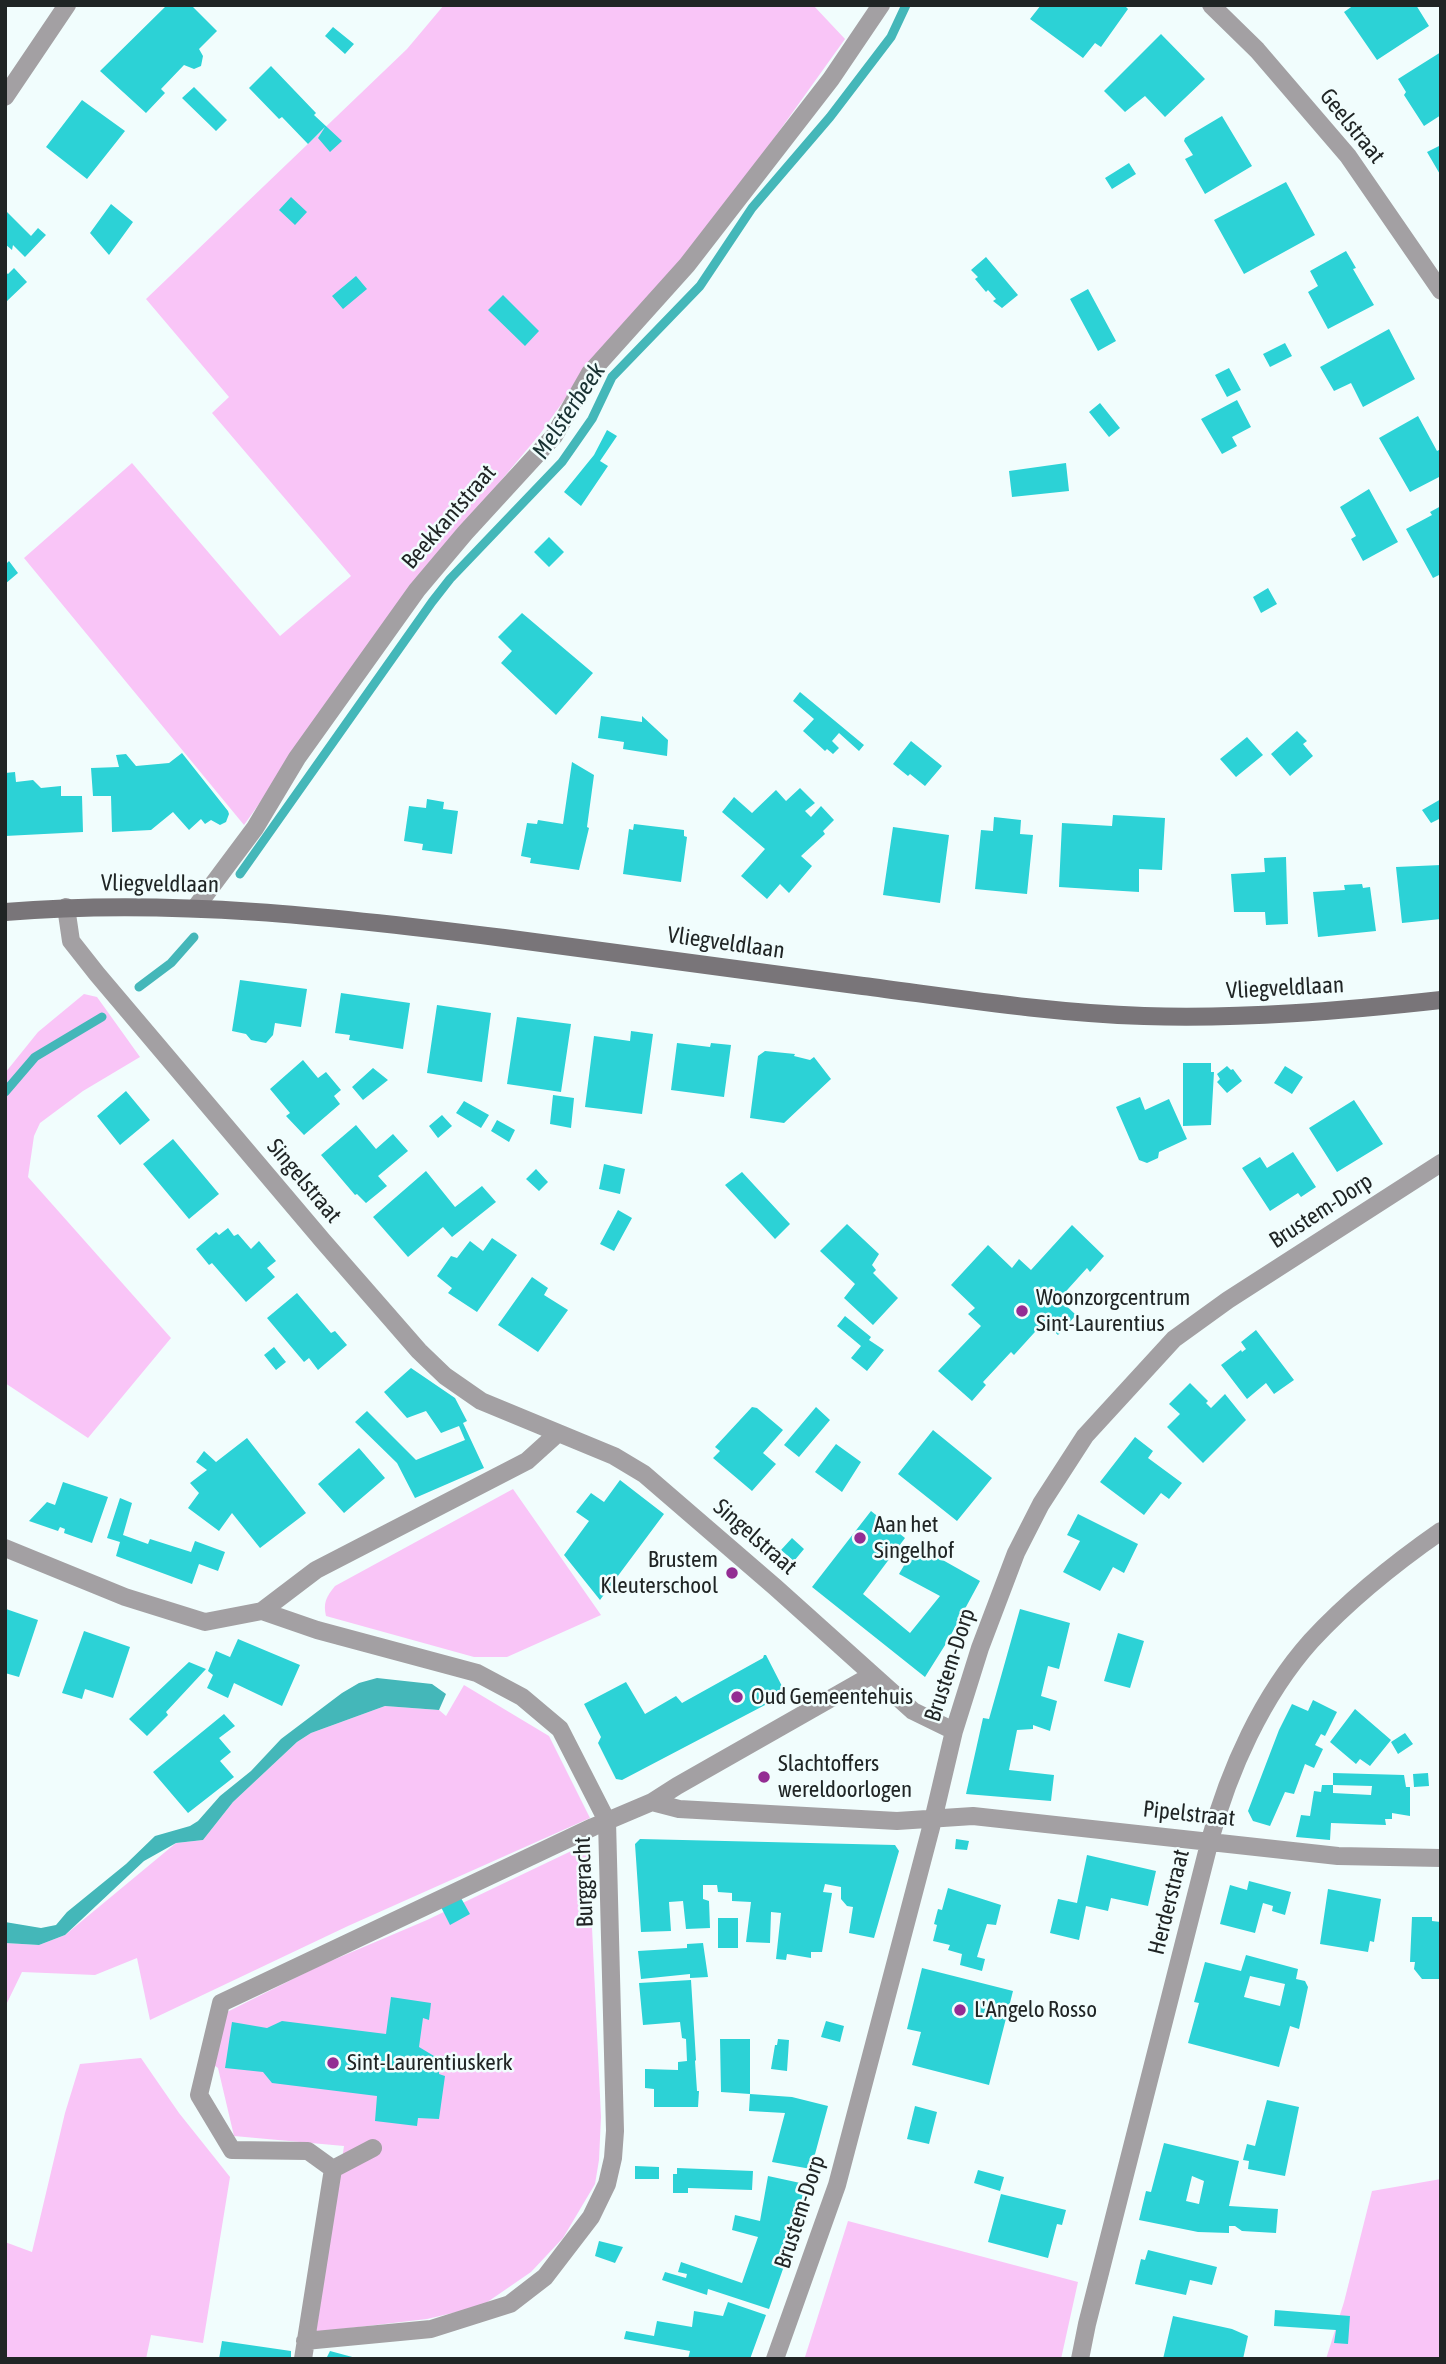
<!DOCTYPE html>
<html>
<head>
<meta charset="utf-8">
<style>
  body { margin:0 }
  #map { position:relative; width:1446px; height:2364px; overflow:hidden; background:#f1fdfd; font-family:"Asap Condensed",sans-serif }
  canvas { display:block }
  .frame { position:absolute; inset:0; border:7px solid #202525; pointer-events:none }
</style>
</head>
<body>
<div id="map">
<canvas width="1446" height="2364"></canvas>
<div class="frame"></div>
</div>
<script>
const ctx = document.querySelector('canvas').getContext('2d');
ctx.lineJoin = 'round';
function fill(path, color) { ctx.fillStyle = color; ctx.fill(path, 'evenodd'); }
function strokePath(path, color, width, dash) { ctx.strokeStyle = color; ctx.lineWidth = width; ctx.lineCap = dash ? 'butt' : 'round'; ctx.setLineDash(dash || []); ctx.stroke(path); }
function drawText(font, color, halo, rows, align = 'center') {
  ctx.font = font + ' "Asap Condensed",sans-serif'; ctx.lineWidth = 5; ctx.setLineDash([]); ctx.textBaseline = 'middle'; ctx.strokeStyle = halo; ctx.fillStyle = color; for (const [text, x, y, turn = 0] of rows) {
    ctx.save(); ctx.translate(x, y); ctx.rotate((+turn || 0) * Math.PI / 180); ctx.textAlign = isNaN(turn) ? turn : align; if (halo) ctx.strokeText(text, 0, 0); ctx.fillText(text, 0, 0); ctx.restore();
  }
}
fill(new Path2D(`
  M444,5H813L845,39L710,228L582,375L540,434L422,575L244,825L24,558L132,463L280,636L351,576L212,413L229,397L146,299L407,49Z
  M84,994L97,997L140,1057L83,1091L40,1123L34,1136L28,1177L171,1338L88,1438L5,1383V1073L38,1032Z
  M513,1489L601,1615L507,1657H474L326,1616C323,1603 326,1597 335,1586Z
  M464,1685L549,1736L590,1818L348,1926L150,2020L137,1958L95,1975L22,1972L5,2007V1943L39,1945L65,1935L176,1843L203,1840L233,1802L297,1742L311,1733L385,1706L439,1710L446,1716Z
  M588,1843L601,2117L599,2160L595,2184L563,2238L531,2272L486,2303L461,2311L427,2319L316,2332L344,2146L234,2136L218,2068L202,2057L217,2017L319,1966L427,1920Z
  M141,2058L179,2113L230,2177L203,2343L151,2335L146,2359H5V2242L32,2252L65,2113L80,2064Z
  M1441,2179V2359H1326L1344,2302L1372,2191Z
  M848,2221L1078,2282L1061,2359H814L805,2357Z`), '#f9c5f7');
fill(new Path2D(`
  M377,1678L432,1684L446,1694L439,1710L385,1706L311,1733L297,1742L233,1802L203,1840L176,1843L144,1861L65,1935L39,1945L5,1943V1922L41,1928L56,1925L67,1912L126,1864L155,1836L190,1826L198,1821L220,1796L251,1771L281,1739L342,1693L359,1683Z`), '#44b7b9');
strokePath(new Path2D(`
  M240,874L432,602L450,579L562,462L592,419L612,377L700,286L752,208L830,117L891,37L906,5
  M139,987L171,963L194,937
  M5,1092L35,1057L102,1017`), '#44b7b9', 9);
fill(new Path2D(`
  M167,5H191L217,31L199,49L203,56L201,66L194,69L184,65L161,89L165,93L146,113L100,71Z
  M1041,5H1124L1128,9L1101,47L1095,43L1083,58L1030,19Z
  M1354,5H1416L1429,26L1377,60L1344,12Z
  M333,27L354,44L345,54L325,36Z
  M1161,34L1205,79L1165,117L1145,96L1125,112L1104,91Z
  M1441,52V115L1424,126L1404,95L1406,92L1398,79Z
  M271,66L316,113L314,115L342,141L330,152L318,138L325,127L308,144L282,117L279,119L249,88Z
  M194,87L227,120L216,131L182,98Z
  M82,100L125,131L87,179L46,147Z
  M1222,116L1252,166L1205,194L1185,159L1193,155L1184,141L1185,138Z
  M1441,145V176L1427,152Z
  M1129,163L1136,174L1112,189L1105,178Z
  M1286,182L1315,235L1244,274L1214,220Z
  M291,197L307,212L295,225L279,210Z
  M111,204L133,222L109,255L90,233Z
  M5,210L31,236L38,228L46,235L25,257L13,245L12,250L5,244Z
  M1346,251L1356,268L1353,269L1374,305L1328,329L1308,292L1318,286L1310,271Z
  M986,257L1018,295L1002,308L993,301L996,299L988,290L986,292L975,279L978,277L971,270Z
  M14,268L27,282L7,301L5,272L8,274Z
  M356,276L367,289L343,309L332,296Z
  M1088,289L1116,341L1098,351L1070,299Z
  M503,295L539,331L525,346L488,310Z
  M1389,329L1415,379L1363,407L1351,383L1334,391L1320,367Z
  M1285,343L1292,356L1270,367L1263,354Z
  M1229,368L1241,390L1227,397L1215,375Z
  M1237,400L1251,427L1232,437L1237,446L1222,454L1201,419Z
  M1100,403L1120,428L1109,437L1089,412Z
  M1418,416L1437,451L1441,449V476L1410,492L1379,438Z
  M607,430L617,436L600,461L608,466L581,506L564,492L594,455Z
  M1066,463L1069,491L1012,497L1009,471Z
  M1369,489L1398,542L1363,561L1351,539L1356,536L1340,507Z
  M1441,506V574L1433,578L1406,529L1432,515L1430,512Z
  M549,537L564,552L549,567L534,552Z
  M9,561L18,573L5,584V565Z
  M1268,588L1277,604L1261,613L1253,597Z
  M522,613L593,673L556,715L501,663L512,651L498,637Z
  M800,692L864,745L859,751L839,733L832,741L839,748L833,754L827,749L825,751L803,731L814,719L793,701Z
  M601,716L642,722V716L668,740L667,756L623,749L624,742L598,738Z
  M1297,731L1307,741L1303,744L1313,756L1290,776L1271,754Z
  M1247,737L1263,755L1236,777L1220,759Z
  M911,741L942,766L925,786L910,774L908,776L893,764Z
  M182,753L228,811L229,814L226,822L220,825L211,820L205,824L201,819L189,830L173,812L151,830L112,832L111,796H93L91,768L119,767L116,755L126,754L136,766L169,763Z
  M572,762L594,775L587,827L589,828L579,870L530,863L531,858L521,856L527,823L537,824L538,820L563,824Z
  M15,772L16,782L33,780L41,788L61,786V796H82L83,832L5,836V773Z
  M800,788L815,803L805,811L811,817L821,806L834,820L823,831L825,834L801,856L812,866L789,893L780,884L767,899L741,876L765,849L722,812L734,797L752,813L776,790L786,801Z
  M427,799L444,802L443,809L458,811L452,854L422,850L423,844L404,841L409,806L426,808Z
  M1441,799V818L1431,823L1422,810Z
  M1113,815L1165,818L1162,870L1139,869V892L1059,887L1062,823L1112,826Z
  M994,817L1021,820L1020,834L1033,835L1027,894L975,889L981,830L993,831Z
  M634,824L684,830V836L687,837L681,882L623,874L629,829L633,830Z
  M893,827L949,835L940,903L883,895Z
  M1286,857L1288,924L1266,925L1265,912H1234L1231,874L1265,872L1264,858Z
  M1441,865V919L1402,923L1396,867Z
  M1362,884L1363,888L1370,887L1376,931L1318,937L1313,892L1345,890L1344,885Z
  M240,980L307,989L301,1027L275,1023L273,1035L266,1043L251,1040L246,1034L232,1031Z
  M341,993L410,1003L403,1049L349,1040L350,1035L335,1033Z
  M437,1005L491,1013L482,1082L427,1073Z
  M517,1017L571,1024L561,1092L507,1084Z
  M631,1031L653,1034L642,1114L585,1107L594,1036L630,1041Z
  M677,1043L710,1047L711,1043L731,1045L724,1097L671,1090Z
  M765,1051L795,1054L794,1056L810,1060L814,1057L831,1079L784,1123L750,1118L758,1056Z
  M303,1060L318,1078L326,1072L341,1090L334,1096L340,1104L304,1135L286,1116L290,1113L270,1089Z
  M1183,1063H1211V1072H1214L1211,1125L1183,1126Z
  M1227,1066L1231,1070L1233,1069L1242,1081L1227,1093L1217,1082L1220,1079L1217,1074Z
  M1285,1066L1303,1077L1292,1094L1274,1083Z
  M373,1068L388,1080L363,1100L352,1087Z
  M126,1091L150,1120L120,1145L97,1116Z
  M553,1095L574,1098L571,1128L550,1124Z
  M1140,1097L1145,1110L1169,1099L1187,1139L1159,1152L1158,1158L1147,1163L1139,1160L1116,1107Z
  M1354,1100L1383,1144L1337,1172L1309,1128Z
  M464,1101L489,1115L481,1128L456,1113Z
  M442,1115L452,1126L438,1138L429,1126Z
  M497,1120L515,1130L509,1142L491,1131Z
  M356,1125L376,1149L393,1134L408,1151L378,1176L387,1186L366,1203L357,1194L355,1195L321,1155Z
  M173,1139L219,1194L189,1219L143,1164Z
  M1293,1152L1316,1187L1301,1197L1298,1193L1270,1211L1242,1168L1260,1157L1267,1168Z
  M604,1164L625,1169L620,1194L599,1189Z
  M536,1169L548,1182L539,1191L526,1179Z
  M426,1171L455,1207L482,1186L496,1202L452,1237L443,1227L408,1257L373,1217Z
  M742,1172L790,1224L775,1239L725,1185Z
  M618,1210L632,1218L614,1251L600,1244Z
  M847,1224L879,1254L872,1265L876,1270L873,1273L898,1298L873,1325L844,1298L855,1284L820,1251Z
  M1072,1225L1104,1256L1090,1272L1087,1268L1059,1299L1076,1315L1058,1335L1044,1322L1014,1355L1011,1352L983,1382L986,1385L972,1401L938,1371L981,1326L968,1314L975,1308L951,1285L988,1245L1012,1268L1019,1259L1031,1270Z
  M228,1228L234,1236L238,1234L251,1249L259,1241L276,1261L267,1268L275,1277L246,1302L212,1263L209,1265L196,1249L216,1232L219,1235Z
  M492,1238L517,1255L477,1312L448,1293L452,1288L437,1276L451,1256L457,1258L470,1241L483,1251Z
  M532,1277L548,1288L544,1295L568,1310L538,1352L498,1325Z
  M297,1293L331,1333L335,1331L347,1345L318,1370L309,1358L304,1362L267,1318Z
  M845,1316L871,1337L869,1340L884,1350L867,1371L851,1358L861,1346L837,1326Z
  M1256,1330L1294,1380L1274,1394L1266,1383L1247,1399L1221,1365L1241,1350L1242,1352L1246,1349L1241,1342Z
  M274,1347L286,1362L276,1370L264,1355Z
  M411,1368L455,1398L467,1421L463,1423L484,1468L415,1498L397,1463L355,1422L367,1411L416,1460L465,1440L459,1426L441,1433L426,1411L407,1418L384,1392Z
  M1190,1383L1208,1401L1206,1403L1211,1408L1225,1394L1246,1420L1203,1463L1167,1427L1180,1414L1169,1404Z
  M752,1407L757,1408L783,1430L763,1453L776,1464L752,1491L713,1458L720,1451L715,1447Z
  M816,1407L830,1420L799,1457L784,1445Z
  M933,1430L992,1478L957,1521L898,1474Z
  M1135,1437L1153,1451L1148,1458L1182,1483L1169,1499L1161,1493L1144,1515L1100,1482Z
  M247,1438L306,1513L260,1548L232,1513L219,1531L188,1508L199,1493L190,1483L207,1470L196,1462L204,1451L216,1462Z
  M836,1444L861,1462L842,1492L815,1472Z
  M359,1448L385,1478L344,1513L318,1484Z
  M620,1480L664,1514L600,1600L564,1555L589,1521L576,1512L591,1493L604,1502Z
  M63,1482L108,1497L92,1543L64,1533L65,1529L60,1527L58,1531L29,1521L47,1502L55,1505Z
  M120,1498L132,1503L123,1535L148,1544L150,1539L191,1552L195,1541L225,1552L218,1571L199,1564L192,1584L116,1556L120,1542L107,1538Z
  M871,1511L905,1538L863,1594L910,1633L940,1596L899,1574L916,1545L980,1581L947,1642L925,1677L812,1587Z
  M1078,1514L1138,1544L1124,1573L1113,1567L1100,1591L1063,1572L1080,1541L1067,1535Z
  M792,1538L804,1549L794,1561L781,1550Z
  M6,1609L38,1620L19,1677L5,1673Z
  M1020,1609L1070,1623L1059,1669L1048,1666L1041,1696L1057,1701L1050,1731L1033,1725V1729L1017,1730L1009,1770L1054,1775L1051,1801L966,1794L983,1718L989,1719Z
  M84,1631L130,1647L113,1698L85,1689L82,1699L62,1693Z
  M1118,1633L1144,1641L1130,1688L1104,1681Z
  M238,1639L300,1665L282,1706L234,1683L228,1698L207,1688L213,1675L208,1671L216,1651L230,1657Z
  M764,1655H766L786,1694L622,1780L616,1779L598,1743L601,1737L584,1704L626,1682L645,1714L676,1696L682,1703L763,1658Z
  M189,1662L206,1669L166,1712L168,1715L147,1736L129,1719Z
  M1313,1700L1337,1712L1325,1736L1321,1734L1315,1745L1323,1749L1314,1768L1305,1764L1294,1794L1285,1792L1270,1826L1253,1821L1248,1811L1279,1730L1292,1704L1308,1711Z
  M1355,1709L1391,1740L1370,1766L1360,1759L1356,1764L1330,1742Z
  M224,1714L235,1726L219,1738L231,1752L220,1761L234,1777L188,1813L153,1772Z
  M1405,1733L1413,1744L1398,1754L1391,1742Z
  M1333,1773L1404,1775L1406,1787H1410V1816L1392,1813V1819H1385L1386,1825L1331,1823L1330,1840L1296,1837L1301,1815L1310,1816L1314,1791L1321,1792L1322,1785H1333V1793L1371,1795L1372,1786L1333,1785Z
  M1428,1773L1429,1786L1414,1787L1413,1774Z
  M640,1839L895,1845L899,1851L874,1938L849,1933L853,1907L847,1906L841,1899V1887L825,1884L823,1892L832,1893L822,1952H811V1958L787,1954L786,1960L776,1959L781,1913L771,1912L770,1943L746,1942L751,1902L732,1901V1893L718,1892L717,1885H703V1899L709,1901L710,1928L686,1929L683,1901L669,1902L671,1931L641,1932L635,1844Z
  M956,1839L969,1841L967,1850L955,1849Z
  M1087,1855L1156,1871L1148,1906L1111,1898L1108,1911L1086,1906L1079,1940L1050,1933L1058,1899L1077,1903Z
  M1249,1881L1291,1892L1285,1915L1272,1911L1273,1906L1263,1903L1255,1933L1220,1924L1230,1885L1247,1890Z
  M948,1888L1001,1905L996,1925L987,1924L977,1957L985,1959L982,1971L960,1965L962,1954L948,1950L950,1945L933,1941L937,1925L934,1924L938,1909L942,1910Z
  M1328,1889L1381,1899L1374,1942L1370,1941L1368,1952L1320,1944Z
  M461,1898L470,1914L450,1925L441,1907Z
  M1412,1917H1432V1921L1441,1922V1979H1422L1414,1969L1415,1962H1410Z
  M718,1918H738V1948H718Z
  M703,1943L708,1977L690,1978V1974L641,1979L638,1951L687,1948V1944Z
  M1246,1955L1298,1969L1296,1979L1305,1981L1308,1987L1299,2029L1290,2026L1279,2067L1188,2043L1199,2003L1194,2002L1205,1962L1241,1971ZM1250,1976L1285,1984L1280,2006L1244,1997Z
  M922,1968L1013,1991L989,2085L912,2065L921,2032L907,2029Z
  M691,1980L696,2060L695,2061L697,2091H699L698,2107H654V2089L645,2088V2069L678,2070V2062L687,2061L686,2039L682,2038L680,2022L643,2025L639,1983Z
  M391,1997L431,2003L429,2020L423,2018L419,2047L439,2059V2074L445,2076L439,2119L418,2118L417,2126L375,2121L377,2096L272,2083L263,2072L225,2068L232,2022L267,2028L282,2021L386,2034Z
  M826,2021L844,2026L840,2042L821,2037Z
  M720,2039H750V2094L721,2092Z
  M778,2039L789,2040L787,2071L771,2069L775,2045H777Z
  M750,2094L792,2097L828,2106L811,2169L772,2162L785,2113L749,2111Z
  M1267,2100L1299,2107L1285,2176L1248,2169L1249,2161L1243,2160L1247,2144L1255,2146Z
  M915,2106L937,2112L929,2144L907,2139Z
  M1164,2143L1239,2161L1229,2206L1278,2209L1276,2233L1242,2231L1235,2226H1229V2233L1198,2232L1139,2220L1146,2191L1151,2192ZM1192,2176L1204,2181L1199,2204L1186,2201Z
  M635,2166L659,2167V2179H635Z
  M677,2168L753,2171L752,2190L688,2188V2193H673V2174H677Z
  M978,2170L1004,2177L1000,2191L974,2183Z
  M768,2176L805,2184L791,2246L769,2309L708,2289L707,2295L662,2280L665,2272L686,2278L687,2274L678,2272L681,2262L742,2283L758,2237L732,2230L735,2215L760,2221Z
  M1001,2194L1066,2210L1062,2225L1057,2224L1048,2258L988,2242Z
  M599,2241L623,2247L615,2263L595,2256Z
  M1148,2250L1217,2267L1212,2285L1190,2280L1186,2295L1135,2284L1141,2259L1145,2260Z
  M728,2302L766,2315L750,2359H688L690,2351L624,2339L626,2331L654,2336L657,2321L692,2327L694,2311L723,2316Z
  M1275,2310L1350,2316L1348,2344L1334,2343L1336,2330L1274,2326Z
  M1173,2316L1232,2329L1248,2336L1243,2359H1163Z
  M222,2341L291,2351V2359H219Z
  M330,2351L356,2358L355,2359H326Z`), '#2cd2d6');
strokePath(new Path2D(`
  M1211,5L1257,50L1348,156L1441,291
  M5,97L67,5
  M66,907L71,941L97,974L323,1241L419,1351L445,1376L481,1401L614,1456L644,1474L775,1587L913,1711L954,1731
  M196,907L255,828L297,758L417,590L465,533L554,436L590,373L687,265L831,79L881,5
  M5,1548L125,1597L205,1622L262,1611L316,1570L527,1461L558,1433
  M262,1611L317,1630L477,1673L522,1697L560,1729L607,1821L615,2131L613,2158L607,2184L591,2217L545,2277L510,2304L431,2329L305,2341
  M652,1802L679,1809L897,1821L973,1816L1338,1856L1441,1858
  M333,2169L308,2151L232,2150L199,2095L221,2003L593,1827L652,1802L677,1786L872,1675
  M333,2169L373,2148
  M303,2359L333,2169
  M775,2359L837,2185L933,1820L954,1731L980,1648L1016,1553L1041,1504L1085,1436L1174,1339L1228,1300L1441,1163
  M1080,2359L1087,2324L1210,1840C1229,1770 1262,1696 1311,1641C1349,1600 1395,1563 1441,1531`), '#a3a0a3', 18);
strokePath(new Path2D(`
  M5,912C173,898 338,917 504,938C623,954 743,970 863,986C956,998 1050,1013 1144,1016C1243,1019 1342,1011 1441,1000`), '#797579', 18);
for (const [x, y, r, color] of [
  [1022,1311,7,"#932d93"],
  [860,1538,7,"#932d93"],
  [732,1573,7,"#932d93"],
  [737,1697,7,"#932d93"],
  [764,1777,7,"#932d93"],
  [960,2010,7,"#932d93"],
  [333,2063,7,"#932d93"]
]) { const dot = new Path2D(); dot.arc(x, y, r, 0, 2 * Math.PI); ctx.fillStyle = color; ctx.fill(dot); strokePath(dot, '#f1fdfd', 2.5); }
drawText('23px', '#202525', '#f1fdfd', [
  ["Geelstraat",1352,126,51],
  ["Beekkantstraat",449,517,-49],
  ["Vliegveldlaan",160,884,1],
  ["Vliegveldlaan",726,943,8],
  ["Vliegveldlaan",1285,988,-3],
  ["Singelstraat",304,1181,50],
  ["Brustem-Dorp",1321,1211,-33],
  ["Singelstraat",755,1537,41],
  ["Brustem-Dorp",950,1665,-72],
  ["Pipelstraat",1189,1814,6],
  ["Burggracht",584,1882,-92],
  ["Herderstraat",1169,1902,-76],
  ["Brustem-Dorp",800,2212,-72]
]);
drawText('23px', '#202525', '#f1fdfd', [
  ["Woonzorgcentrum",1036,1298],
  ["Sint-Laurentius",1036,1324],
  ["Aan het",874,1525],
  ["Singelhof",874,1551],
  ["Brustem",718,1560,"right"],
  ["Kleuterschool",718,1586,"right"],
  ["Oud Gemeentehuis",751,1697],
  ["Slachtoffers",778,1764],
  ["wereldoorlogen",778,1790],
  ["L'Angelo Rosso",974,2010],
  ["Sint-Laurentiuskerk",347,2063]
], 'left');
drawText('italic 24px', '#193233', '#f1fdfd', [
  ["Melsterbeek",569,411,-56]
]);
</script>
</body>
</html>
